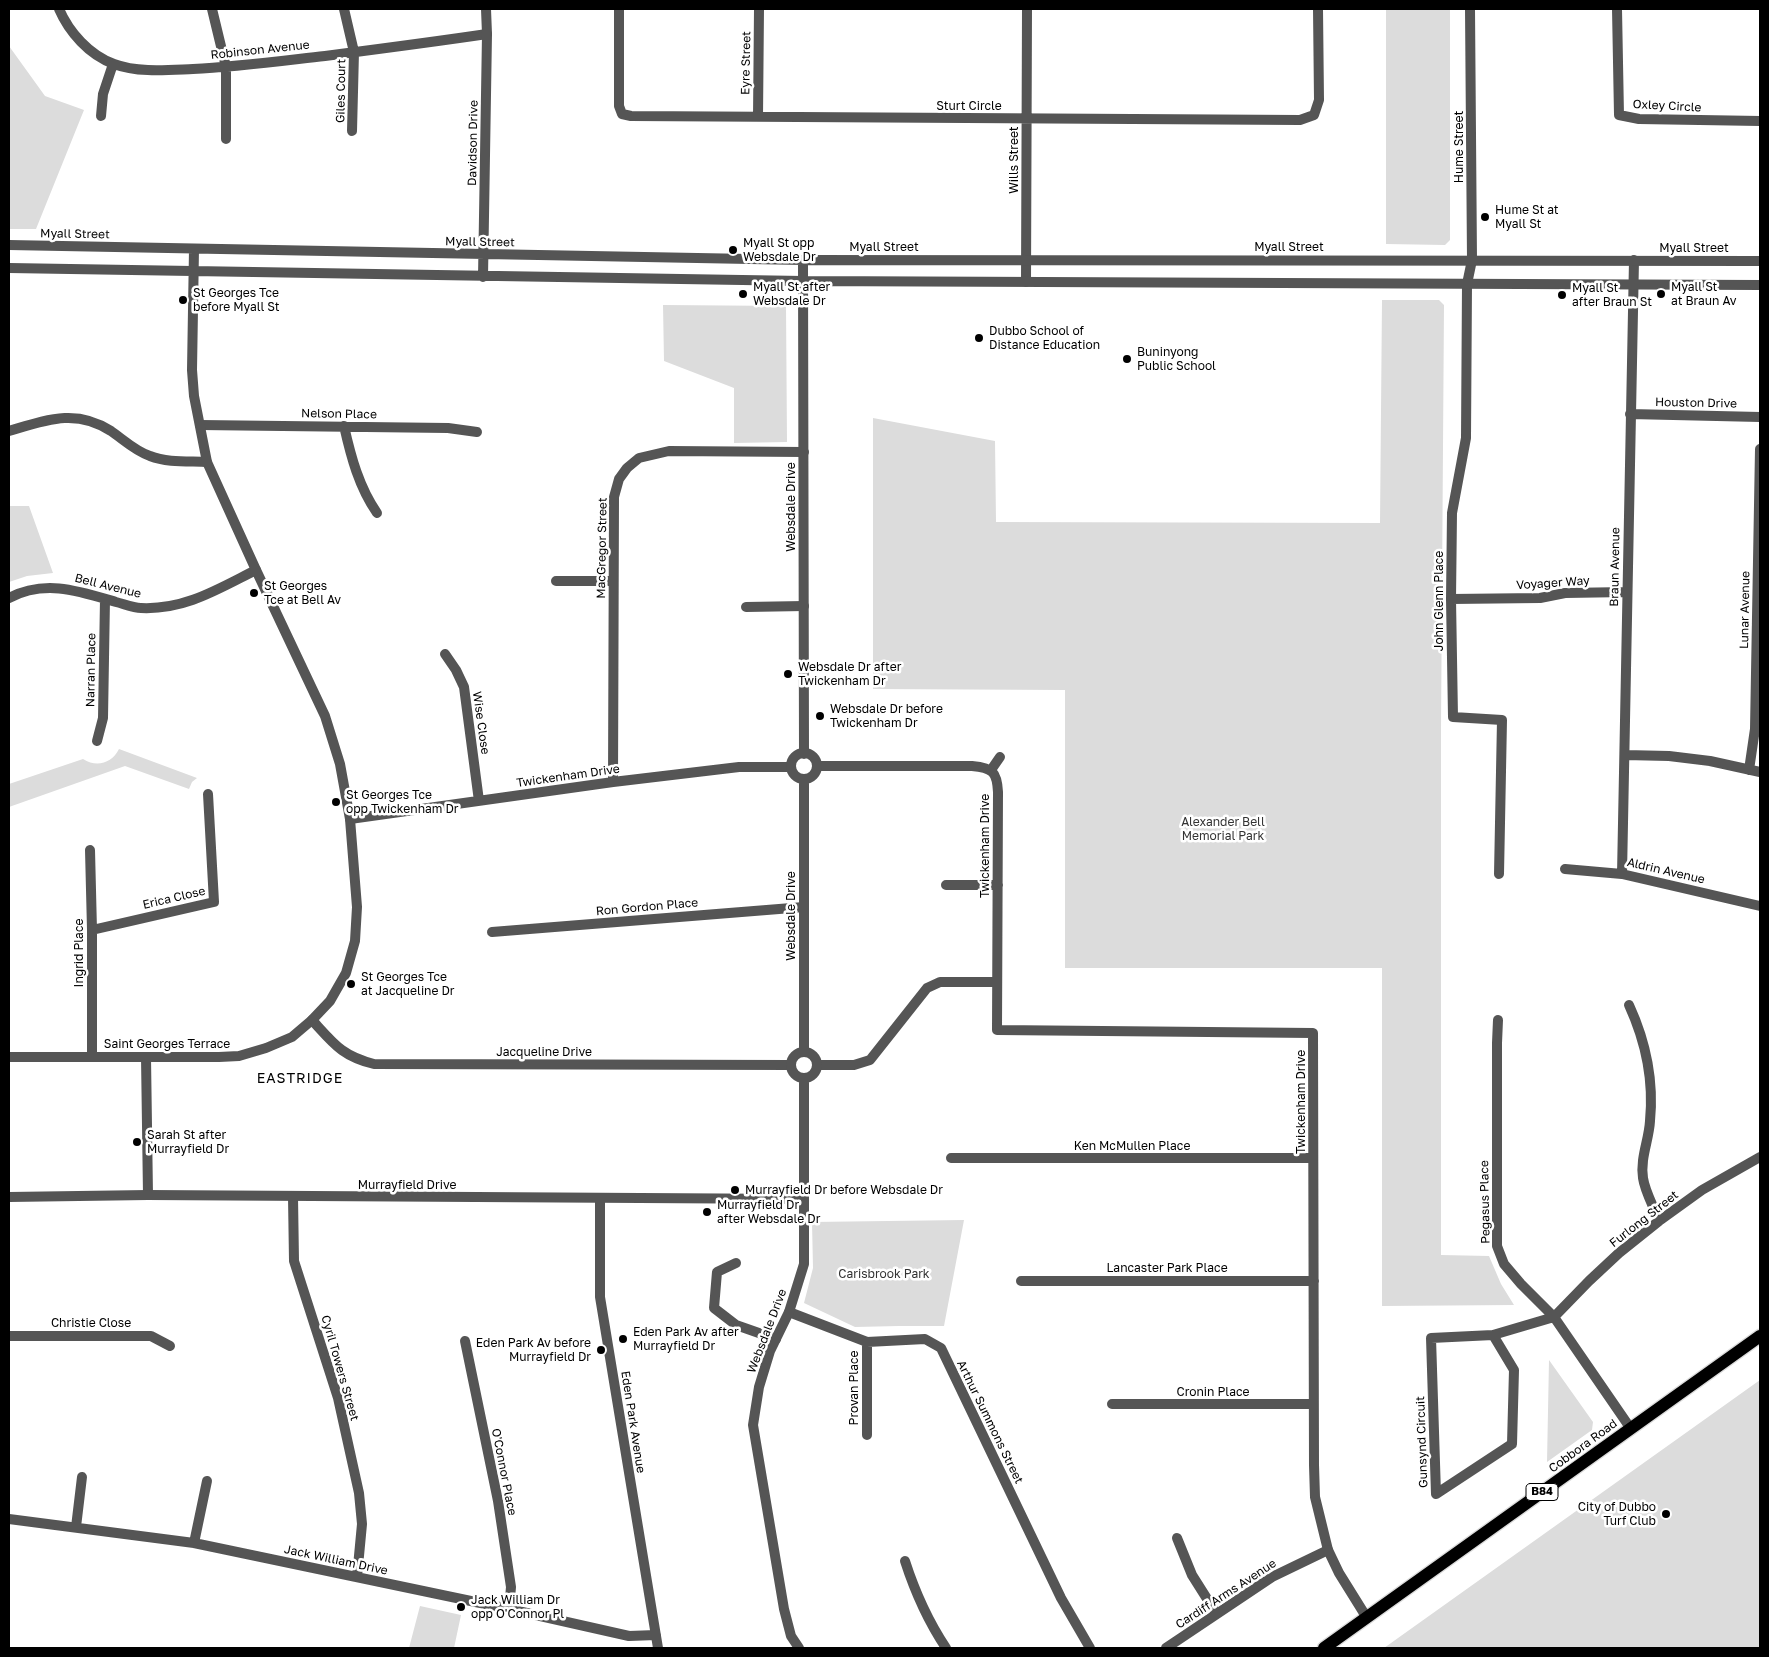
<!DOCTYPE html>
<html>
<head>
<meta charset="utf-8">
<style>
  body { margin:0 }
  #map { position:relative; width:1769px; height:1657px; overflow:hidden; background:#fff; font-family:"Golos Text",sans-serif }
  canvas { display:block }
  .frame { position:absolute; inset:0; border:10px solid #000; pointer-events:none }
</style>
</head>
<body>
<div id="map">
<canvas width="1769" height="1657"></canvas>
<div class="frame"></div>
</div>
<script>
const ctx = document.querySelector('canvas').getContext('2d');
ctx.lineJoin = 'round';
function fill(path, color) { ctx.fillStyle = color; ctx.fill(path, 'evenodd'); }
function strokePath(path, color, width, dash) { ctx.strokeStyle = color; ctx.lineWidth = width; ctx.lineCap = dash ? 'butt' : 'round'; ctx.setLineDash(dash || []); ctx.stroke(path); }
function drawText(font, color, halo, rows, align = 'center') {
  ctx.font = font + ' "Golos Text",sans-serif'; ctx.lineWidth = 5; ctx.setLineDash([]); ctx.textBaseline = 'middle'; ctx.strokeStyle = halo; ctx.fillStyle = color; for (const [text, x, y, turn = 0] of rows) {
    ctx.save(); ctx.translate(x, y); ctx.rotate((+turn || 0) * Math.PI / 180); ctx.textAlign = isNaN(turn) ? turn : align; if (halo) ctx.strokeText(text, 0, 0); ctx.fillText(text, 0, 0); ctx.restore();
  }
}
fill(new Path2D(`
  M1386,9H1450V240L1445,245L1386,244Z
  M9,46L45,96L84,110L36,229H9Z
  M1382,300H1439L1444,305L1441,729V1255L1489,1256L1501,1284L1514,1305L1382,1306V968H1065V690L873,689V418L995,441L996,522L1380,523Z
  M663,305L786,306L787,442L734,443V388L664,361Z
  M9,506H29L53,573L27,576L9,582Z
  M119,749L197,778L192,782L189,789L125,766L9,807V784L83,759C97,768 112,763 119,749Z
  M964,1220L944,1326H899L855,1327L804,1303L813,1268L812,1222Z
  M1549,1360L1593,1422L1592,1430L1547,1462Z
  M1760,1380V1648H1384Z
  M420,1606L461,1615L454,1648H409Z`), '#dcdcdc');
const primary = new Path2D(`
  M1324,1648L1760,1336`);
strokePath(primary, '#dbdbdb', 15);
strokePath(new Path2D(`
  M59,9C69,32 89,55 114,64C138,73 168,70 193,69C237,67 281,61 325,56C379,49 433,42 487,34
  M212,9L226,67V139
  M344,9L354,52L352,131
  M619,9V106L622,114L631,116L1300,120L1314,115L1319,100L1318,9
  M1470,9L1472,260L1467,284L1466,438L1452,513L1451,599L1453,717L1502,720L1499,874
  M1617,9L1619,115L1639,119L1760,121
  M101,116L103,94L113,64
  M758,117L759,9
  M1026,282L1027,9
  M1630,414L1760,417
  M200,425L448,428L477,432
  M344,426C351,457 359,487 377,513
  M9,431C46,420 76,408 111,431C124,440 135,451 150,456C168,463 189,461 207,462
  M556,581H613
  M9,598C45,579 79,591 116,602C124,604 133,608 141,608C185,610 218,589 256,570
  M1451,599L1540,598L1565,593L1627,592
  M746,607L804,606
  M445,654L456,670L464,687L479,801
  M97,741L103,718L105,599
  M1625,755L1669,756L1710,761L1760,772
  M817,766H972C993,768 997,772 998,792L997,1030L1313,1033L1314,1465L1315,1497L1328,1550
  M991,770L1000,757
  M1749,770L1755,729L1760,449
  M613,782L614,497L619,479L627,468L639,458L669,451L804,452
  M350,819L613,782L739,767H791
  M90,850L92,930V1057
  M1565,869L1622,874L1760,906
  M1622,874L1634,260
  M946,885H998
  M92,930L214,902L208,794
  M492,932L804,907
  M1629,1005C1646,1042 1654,1080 1650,1121C1649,1140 1640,1158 1643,1178C1645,1192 1654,1207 1659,1221
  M312,1020C334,1044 342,1056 374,1064L791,1065
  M1498,1020L1497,1043V1246L1504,1264L1521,1284L1554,1317L1631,1429
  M146,1057L148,1195
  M817,1065H854L870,1060L927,988L940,982H997
  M951,1158H1313
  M293,1197L294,1261L338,1398L359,1493L362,1524L357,1577
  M600,1198V1297L658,1648
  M736,1263L717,1272L714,1308L736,1325L776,1339
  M1021,1281H1314
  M789,1312L867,1342L925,1339L941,1348L1061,1598L1090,1648
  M1493,1335L1514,1370L1512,1444L1436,1494L1431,1338L1493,1335L1554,1317L1589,1281L1619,1253L1659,1221L1702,1190L1760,1157
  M9,1336H151L170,1346
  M465,1341L498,1501L511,1587L509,1609
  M867,1342V1435
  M1112,1404H1313
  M9,1519L194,1543L509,1609L629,1636L656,1635
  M76,1527L82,1477
  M1177,1538L1192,1575L1216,1613
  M194,1543L207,1481
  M905,1561C915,1592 928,1621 946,1648`), '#555', 10);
strokePath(new Path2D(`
  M9,245L803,260L1760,261
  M803,260L804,754
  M9,268L803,281L1760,285
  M483,277L487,34L486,9
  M791 766a13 13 0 1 1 26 0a13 13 0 1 1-26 0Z
  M804,1052V779
  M791 1065a13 13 0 1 1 26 0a13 13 0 1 1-26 0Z
  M9,1057H219L239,1056L266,1048L292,1037L312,1020L330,1001L346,973L355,941L357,907L350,819L340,764L325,716L256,570L207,462L194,396L192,370L194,249
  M9,1197L148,1195L804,1199
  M799,1648L791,1636L784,1609L753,1425L759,1387L770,1351L789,1312L804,1264V1078
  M1166,1648L1272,1577L1328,1550L1339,1573L1367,1618`), '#555', 10);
strokePath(primary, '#000', 12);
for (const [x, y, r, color] of [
  [1485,217,5,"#000"],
  [733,250,5,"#000"],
  [743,294,5,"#000"],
  [1661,294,5,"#000"],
  [1562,295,5,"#000"],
  [183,300,5,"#000"],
  [979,338,5,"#000"],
  [1127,359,5,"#000"],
  [254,593,5,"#000"],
  [788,674,5,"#000"],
  [820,716,5,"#000"],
  [336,802,5,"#000"],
  [351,984,5,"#000"],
  [137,1142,5,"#000"],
  [735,1190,5,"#000"],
  [707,1212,5,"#000"],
  [623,1339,5,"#000"],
  [601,1350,5,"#000"],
  [1666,1514,5,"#000"],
  [461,1607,5,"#000"]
]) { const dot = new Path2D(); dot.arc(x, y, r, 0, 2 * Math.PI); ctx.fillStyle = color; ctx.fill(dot); strokePath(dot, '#fff', 2); }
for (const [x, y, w] of [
  [1542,1492,32]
]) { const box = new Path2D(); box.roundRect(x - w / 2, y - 8.5, w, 17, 4); ctx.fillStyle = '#fff'; ctx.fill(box); strokePath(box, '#000', 1); }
drawText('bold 11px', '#000', null, [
  ["B84",1542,1492]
]);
drawText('12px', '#000', '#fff', [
  ["Robinson Avenue",260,50,-6],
  ["Eyre Street",746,63,-89],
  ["Giles Court",341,91,-89],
  ["Sturt Circle",969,106],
  ["Oxley Circle",1667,106,3],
  ["Davidson Drive",473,143,-89],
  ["Hume Street",1459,147,-90],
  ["Wills Street",1014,160,-90],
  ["Myall Street",75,234,1],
  ["Myall Street",480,242,1],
  ["Myall Street",884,247],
  ["Myall Street",1289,247],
  ["Myall Street",1694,248],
  ["Houston Drive",1696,403,1],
  ["Nelson Place",339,414,1],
  ["Websdale Drive",791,507,-90],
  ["MacGregor Street",602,548,-89],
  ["Braun Avenue",1615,567,-89],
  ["Voyager Way",1553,583,-4],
  ["Bell Avenue",108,586,14],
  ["John Glenn Place",1439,601,-90],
  ["Lunar Avenue",1745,610,-89],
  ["Narran Place",91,670,-89],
  ["Wise Close",481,723,82],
  ["Twickenham Drive",568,776,-8],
  ["Twickenham Drive",985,846,-90],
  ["Aldrin Avenue",1666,871,13],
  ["Erica Close",174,898,-13],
  ["Ron Gordon Place",647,907,-5],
  ["Websdale Drive",791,916,-90],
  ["Ingrid Place",79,953,-90],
  ["Saint Georges Terrace",167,1044],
  ["Jacqueline Drive",544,1052],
  ["Twickenham Drive",1301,1102,-90],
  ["Ken McMullen Place",1132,1146],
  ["Murrayfield Drive",407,1185],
  ["Pegasus Place",1485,1202,-91],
  ["Furlong Street",1644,1219,-38],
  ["Lancaster Park Place",1167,1268],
  ["Christie Close",91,1323],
  ["Websdale Drive",767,1331,-69],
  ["Cyril Towers Street",340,1368,74],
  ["Provan Place",854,1388,-90],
  ["Cronin Place",1213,1392],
  ["Eden Park Avenue",633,1422,81],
  ["Arthur Summons Street",990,1422,64],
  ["Gunsynd Circuit",1422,1442,-92],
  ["Cobbora Road",1583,1446,-36],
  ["O'Connor Place",504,1472,79],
  ["Jack William Drive",336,1560,12],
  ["Cardiff Arms Avenue",1226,1594,-33]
]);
drawText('12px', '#000', '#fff', [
  ["Hume St at",1495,210],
  ["Myall St",1495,224],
  ["Myall St opp",743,243],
  ["Websdale Dr",743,257],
  ["Myall St after",753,287],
  ["Websdale Dr",753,301],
  ["Myall St",1671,287],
  ["at Braun Av",1671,301],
  ["Myall St",1572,288],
  ["after Braun St",1572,302],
  ["St Georges Tce",193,293],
  ["before Myall St",193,307],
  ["Dubbo School of",989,331],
  ["Distance Education",989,345],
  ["Buninyong",1137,352],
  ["Public School",1137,366],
  ["St Georges",264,586],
  ["Tce at Bell Av",264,600],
  ["Websdale Dr after",798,667],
  ["Twickenham Dr",798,681],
  ["Websdale Dr before",830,709],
  ["Twickenham Dr",830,723],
  ["St Georges Tce",346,795],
  ["opp Twickenham Dr",346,809],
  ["St Georges Tce",361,977],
  ["at Jacqueline Dr",361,991],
  ["Sarah St after",147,1135],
  ["Murrayfield Dr",147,1149],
  ["Murrayfield Dr before Websdale Dr",745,1190],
  ["Murrayfield Dr",717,1205],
  ["after Websdale Dr",717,1219],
  ["Eden Park Av after",633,1332],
  ["Murrayfield Dr",633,1346],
  ["Eden Park Av before",591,1343,"right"],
  ["Murrayfield Dr",591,1357,"right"],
  ["City of Dubbo",1656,1507,"right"],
  ["Turf Club",1656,1521,"right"],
  ["Jack William Dr",471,1600],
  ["opp O'Connor Pl",471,1614]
], 'left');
drawText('12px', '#333', '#fff', [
  ["Alexander Bell",1223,822],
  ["Memorial Park",1223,836],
  ["Carisbrook Park",884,1274]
]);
ctx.letterSpacing = '1px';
drawText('14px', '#000', '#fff', [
  ["EASTRIDGE",300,1079]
]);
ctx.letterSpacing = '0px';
</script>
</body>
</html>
